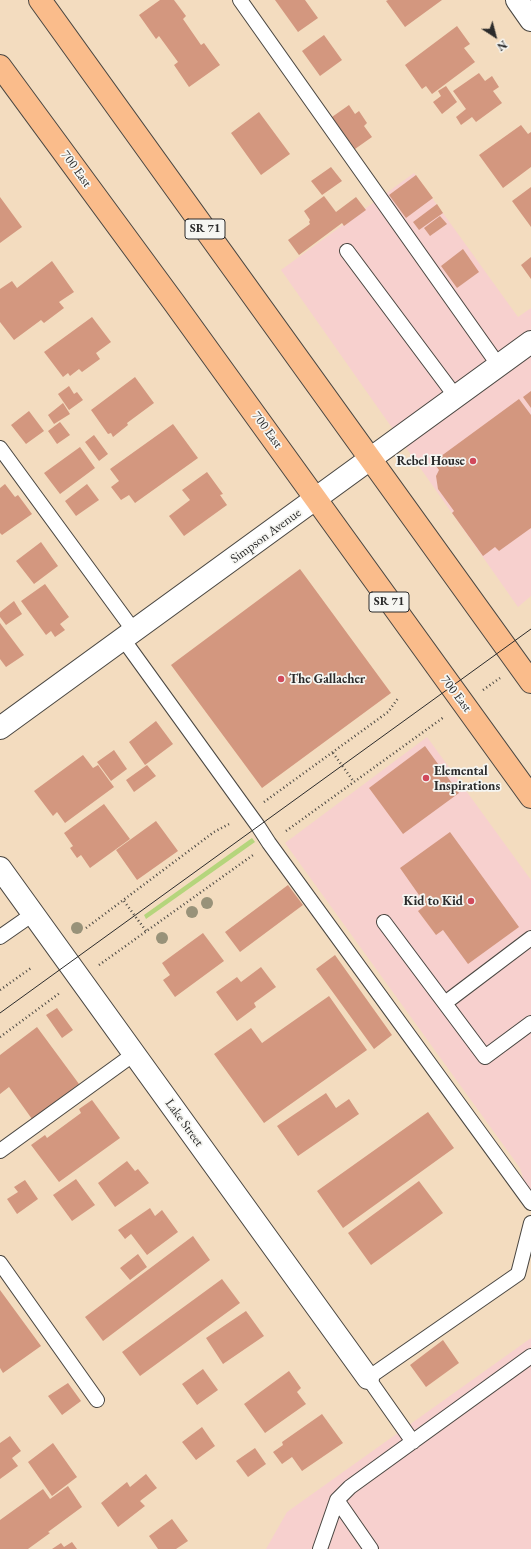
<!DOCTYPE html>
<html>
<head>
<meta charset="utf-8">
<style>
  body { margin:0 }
  #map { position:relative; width:531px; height:1549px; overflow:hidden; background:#f3dcbf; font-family:"EB Garamond",serif }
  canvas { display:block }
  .north { position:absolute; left:475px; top:16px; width:40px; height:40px; -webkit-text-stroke:3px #f6f6f2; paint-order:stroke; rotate:144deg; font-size:11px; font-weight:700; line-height:16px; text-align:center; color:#2b2b2b }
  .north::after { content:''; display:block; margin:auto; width:14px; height:18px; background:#2b2b2b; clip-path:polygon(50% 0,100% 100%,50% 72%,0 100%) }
</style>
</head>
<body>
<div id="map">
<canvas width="531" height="1549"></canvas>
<div class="north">N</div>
</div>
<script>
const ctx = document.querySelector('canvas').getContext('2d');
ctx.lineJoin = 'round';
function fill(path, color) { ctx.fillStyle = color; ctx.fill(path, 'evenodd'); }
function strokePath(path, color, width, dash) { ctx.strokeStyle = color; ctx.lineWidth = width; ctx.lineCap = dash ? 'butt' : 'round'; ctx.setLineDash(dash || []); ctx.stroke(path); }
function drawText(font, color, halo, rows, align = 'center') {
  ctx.font = font + ' "EB Garamond",serif'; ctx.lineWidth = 3.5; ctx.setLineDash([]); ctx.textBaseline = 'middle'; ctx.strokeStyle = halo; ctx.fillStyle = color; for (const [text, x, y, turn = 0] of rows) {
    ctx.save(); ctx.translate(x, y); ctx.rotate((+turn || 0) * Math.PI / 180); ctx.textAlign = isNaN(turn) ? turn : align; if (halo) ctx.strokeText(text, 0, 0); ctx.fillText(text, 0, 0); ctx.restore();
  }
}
fill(new Path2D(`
  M414,173L518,317L531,308V596L518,607L281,270Z
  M427,737L531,880V1204L520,1168L285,843Z
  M531,1338V1549H266L287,1512Z`), '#f7d0ce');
fill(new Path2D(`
  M252,838L255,842L146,919L144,915Z`), '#b5d57c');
fill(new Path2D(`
  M160,0H174L186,16L183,19L201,45L204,43L220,65L189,87L174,65L178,62L159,36L156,39L139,15Z
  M275,0H305L318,18L298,32Z
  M388,0H442L405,27L386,1Z
  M457,26L470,44L464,48L475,62L432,94L426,86L422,89L405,65Z
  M324,35L342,60L320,76L302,51Z
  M479,73L485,81L492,76L499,87L493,91L502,103L476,122L472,117L461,125L456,117L466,109L453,91Z
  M446,86L457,102L442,114L433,102L441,96L438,91Z
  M349,105L355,114L359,111L367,123L364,126L372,137L355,149L332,117Z
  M259,112L290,154L261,175L231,133Z
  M521,125L528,134L531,132V167L503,188L479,155Z
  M331,167L342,181L322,195L311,181Z
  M416,175L433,198L406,218L389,195Z
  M531,187V227L512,201Z
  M324,196L336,212L356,197L366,210L344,226L342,223L299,255L288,240L310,224L309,222L310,220L304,211Z
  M0,197L22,227L0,243Z
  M437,204L443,213L419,230L413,222Z
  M440,216L447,224L430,236L424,228Z
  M463,249L479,272L457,288L441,266Z
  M531,257V279L521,265Z
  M52,261L74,292L59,302L64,308L44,323L41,320L14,340L0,322V289L12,281L17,288Z
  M92,317L111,342L96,353L100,359L82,372L79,369L70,376L68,373L63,377L44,352Z
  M135,377L154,403L127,423L128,425L113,437L111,433L108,434L91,410Z
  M69,386L74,394L77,392L83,400L69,410L58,394Z
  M531,391V408L523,397Z
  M519,399L531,415V528L499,551L495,547L483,556L452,513L454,511L438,489L436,476L439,470L433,462Z
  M63,403L70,414L54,424L48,415Z
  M29,411L44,431L26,444L11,425Z
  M60,422L70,435L57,444L48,431Z
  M173,424L198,458L135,503L129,495L121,500L111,487L119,481L110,469Z
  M94,435L108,454L99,461L85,442Z
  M80,447L95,468L60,494L44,473Z
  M207,472L223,494L220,495L227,505L184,536L169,516L190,500L182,490Z
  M5,484L15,497L18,495L32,514L2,535L0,533V488Z
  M87,484L99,500L76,516L65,501Z
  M41,542L58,566L34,584L16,561Z
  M300,569L391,693L262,788L171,665Z
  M45,584L69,617L60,624L65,630L55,637L51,631L46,635L21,601Z
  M14,601L22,614L6,625L0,617V612Z
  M0,623L24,655L6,667L0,659Z
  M156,721L173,744L145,765L129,742Z
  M425,746L459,793L403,834L369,788Z
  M114,750L127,769L111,781L97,762Z
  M83,755L93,768L98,765L114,787L65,823L57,812L53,816L34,791Z
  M147,765L156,776L134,792L126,780Z
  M104,804L130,839L90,868L81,855L77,858L70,848L73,846L64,833Z
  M156,821L178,851L137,880L116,850Z
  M450,832L519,927L468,964L443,930L436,935L418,911L426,905L400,868Z
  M288,885L303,905L240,952L225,932Z
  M203,933L224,961L175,997L163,980L170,975L162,963Z
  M335,955L392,1035L374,1049L316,969Z
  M261,967L276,987L254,1003L256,1007L237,1021L216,992L237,977L241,982Z
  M329,996L367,1050L264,1123L214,1054L251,1028L262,1043Z
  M57,1008L73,1030L62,1038L46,1015Z
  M37,1027L79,1084L32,1119L9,1087L0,1094V1055Z
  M326,1093L336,1108L349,1099L359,1114L298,1156L277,1126Z
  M92,1100L120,1138L59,1182L31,1145L45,1135L47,1138L81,1113L79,1109Z
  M428,1112L454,1148L343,1228L317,1191Z
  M127,1161L135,1171L138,1169L149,1183L115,1207L98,1183Z
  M76,1179L95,1205L72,1221L53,1195Z
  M25,1180L38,1199L17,1214L7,1199L18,1192L14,1187Z
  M419,1181L443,1213L371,1265L348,1233Z
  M150,1208L155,1216L162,1210L178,1232L147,1255L131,1234L125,1239L118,1230Z
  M193,1236L210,1260L103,1341L85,1317Z
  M138,1254L147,1267L130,1280L120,1268Z
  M222,1279L240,1303L140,1376L122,1352Z
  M0,1290L41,1346L3,1373L0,1368Z
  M246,1311L264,1336L223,1364L206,1338Z
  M443,1340L459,1363L426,1387L410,1365Z
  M203,1369L218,1390L197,1405L182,1384Z
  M289,1371L301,1388L297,1392L306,1404L265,1433L244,1404Z
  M68,1383L81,1401L62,1415L48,1396Z
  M322,1414L343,1443L302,1471L292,1457L282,1464L273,1452L283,1445L282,1442Z
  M202,1427L215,1446L196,1460L182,1442Z
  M10,1436L21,1451L12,1458L18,1466L0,1479V1443Z
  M53,1443L77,1477L52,1496L28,1462Z
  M255,1448L266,1464L248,1477L236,1461Z
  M146,1474L157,1488L140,1501L145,1506L118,1527L101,1503L127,1482L130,1487Z
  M68,1486L82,1507L48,1532L50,1533L28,1549H0V1520L43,1489L50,1499Z
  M172,1519L188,1541L176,1549H158L149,1536Z
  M72,1542L77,1549H52L61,1543L64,1547Z`), '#d3977f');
const lane = new Path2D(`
  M240,0L499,366
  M347,251L456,397
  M0,448L134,631
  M123,639L258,826L269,843L531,1203
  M384,922L485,1057L531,1023
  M0,937L33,914
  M445,1003L531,938
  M0,1151L134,1054
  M0,1263L97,1400
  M413,1442L368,1378L518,1274L531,1223
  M337,1500L371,1549
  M320,1549L337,1500L350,1487L531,1356`);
const street = new Path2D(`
  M517,0L531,20
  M0,728L531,342
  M0,868L368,1378`);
const primary = new Path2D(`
  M40,0L531,682
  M0,66L175,304L531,797`);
strokePath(lane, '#494641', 16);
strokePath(street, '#494641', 24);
strokePath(primary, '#494641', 24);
strokePath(new Path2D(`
  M483,690L500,678
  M333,753L354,782
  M264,802L388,712L399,697
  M286,831L444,717
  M124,901L146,931
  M86,928L214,832L231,823
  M99,965L253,855
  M0,990L31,968
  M0,1037L61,992`), '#494641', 2.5, [1, 3]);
strokePath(lane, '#fff', 14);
strokePath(street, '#fff', 22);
strokePath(primary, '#fabc8b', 22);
strokePath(new Path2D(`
  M0,1013L531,629`), '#2b2b2b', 1);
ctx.fillStyle = '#989279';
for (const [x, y] of [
  [207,903],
  [192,912],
  [77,928],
  [162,938]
]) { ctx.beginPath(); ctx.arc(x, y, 6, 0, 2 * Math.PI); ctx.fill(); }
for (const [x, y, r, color] of [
  [473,461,4,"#d1495b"],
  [281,679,4,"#d1495b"],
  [426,778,4,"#d1495b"],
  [471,901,4,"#d1495b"]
]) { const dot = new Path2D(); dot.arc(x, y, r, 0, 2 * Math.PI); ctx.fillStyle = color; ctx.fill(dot); strokePath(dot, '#f6f6f2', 1.5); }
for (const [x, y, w] of [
  [205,229,40],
  [389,602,40]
]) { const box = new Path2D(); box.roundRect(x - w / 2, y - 10, w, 20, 3); ctx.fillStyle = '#f6f6f2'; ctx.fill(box); strokePath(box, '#2b2b2b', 1); }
drawText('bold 12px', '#2b2b2b', null, [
  ["SR 71",205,229],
  ["SR 71",389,602]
]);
drawText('13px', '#2b2b2b', '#f6f6f2', [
  ["700 East",76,169,54],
  ["700 East",267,430,54],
  ["Simpson Avenue",266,536,-36],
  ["700 East",456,694,53],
  ["Lake Street",184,1123,54]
]);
drawText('bold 13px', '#2b2b2b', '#f6f6f2', [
  ["Rebel House",465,461],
  ["The Gallacher",289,679,"left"],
  ["Elemental",434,771,"left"],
  ["Inspirations",434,786,"left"],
  ["Kid to Kid",463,901]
], 'right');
</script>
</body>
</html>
